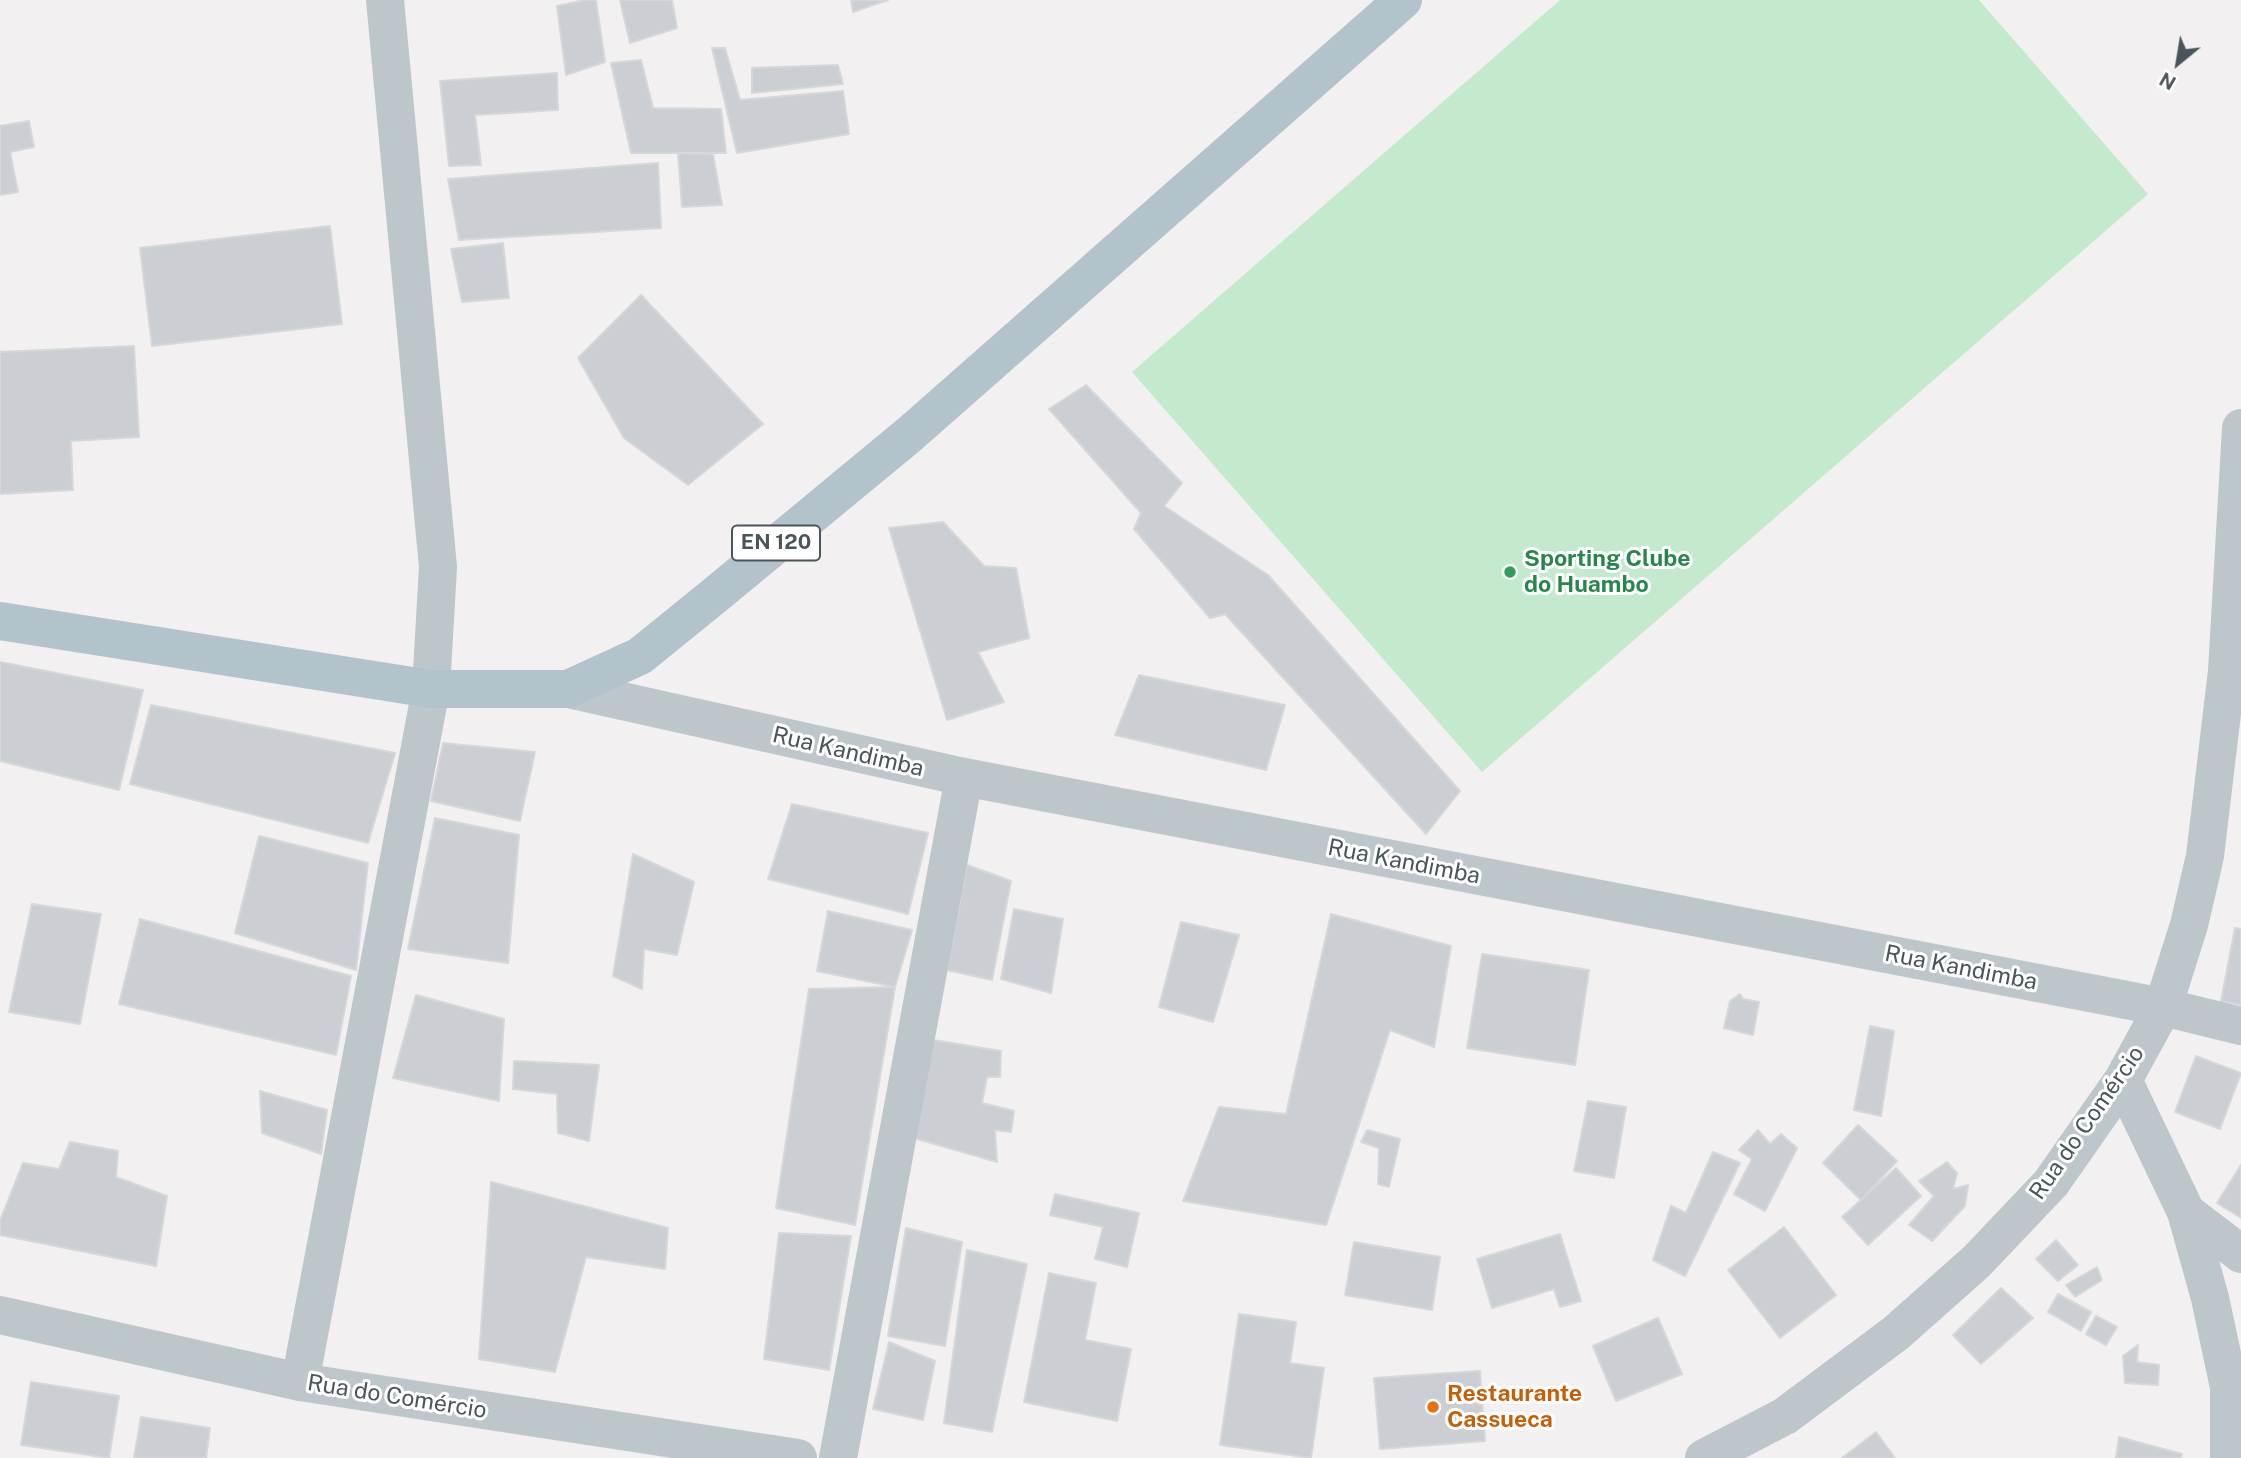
<!DOCTYPE html>
<html>
<head>
<meta charset="utf-8">
<style>
  body { margin:0 }
  #map { position:relative; width:2241px; height:1458px; overflow:hidden; background:#f2f0f0; font-family:"Public Sans",sans-serif }
  canvas { display:block }
  .north { position:absolute; left:2143px; top:28px; width:70px; height:70px; -webkit-text-stroke:5px #fff; paint-order:stroke; rotate:210deg; font-size:19px; font-weight:700; line-height:28px; text-align:center; color:#4a555b }
  .north::after { content:''; display:block; margin:auto; width:24px; height:32px; background:#4a555b; clip-path:polygon(50% 0,100% 100%,50% 72%,0 100%) }
</style>
</head>
<body>
<div id="map">
<canvas width="2241" height="1458"></canvas>
<div class="north">N</div>
</div>
<script>
const ctx = document.querySelector('canvas').getContext('2d');
ctx.lineJoin = 'round';
function fill(path, color) { ctx.fillStyle = color; ctx.fill(path, 'evenodd'); }
function strokePath(path, color, width, dash) { ctx.strokeStyle = color; ctx.lineWidth = width; ctx.lineCap = dash ? 'butt' : 'round'; ctx.setLineDash(dash || []); ctx.stroke(path); }
function drawText(font, color, halo, rows, align = 'center') {
  ctx.font = font + ' "Public Sans",sans-serif'; ctx.lineWidth = 6; ctx.setLineDash([]); ctx.textBaseline = 'middle'; ctx.strokeStyle = halo; ctx.fillStyle = color; for (const [text, x, y, turn = 0] of rows) {
    ctx.save(); ctx.translate(x, y); ctx.rotate((+turn || 0) * Math.PI / 180); ctx.textAlign = isNaN(turn) ? turn : align; if (halo) ctx.strokeText(text, 0, 0); ctx.fillText(text, 0, 0); ctx.restore();
  }
}
fill(new Path2D(`
  M1560,0H1979L2148,194L1482,772L1132,372Z`), '#c4eacd');
const building = new Path2D(`
  M585,0H596L605,62L566,75L557,6Z
  M620,0H672L677,28L630,43Z
  M851,0H888L853,12Z
  M712,48H725L740,100L843,91L849,134L737,153Z
  M641,60L653,108L721,109L726,153H631L611,63Z
  M838,65L843,84L752,93V68Z
  M557,73L558,110L475,115L481,165L449,166L440,81Z
  M29,121L34,147L10,152L18,192L0,195V126Z
  M678,153L713,154L722,205L682,207Z
  M658,163L661,228L459,240L448,179Z
  M330,226L342,324L152,346L140,248Z
  M503,243L509,298L462,302L451,249Z
  M641,295L763,424L688,485L624,438L578,358Z
  M134,346L139,437L71,441L73,490L0,494V352Z
  M1086,385L1182,483L1164,506L1268,575L1460,791L1426,834L1225,614L1210,618L1134,529L1141,513L1049,409Z
  M943,522L984,566L1016,568L1029,638L978,652L1004,702L947,720L889,528Z
  M0,662L143,690L119,790L0,761Z
  M1139,675L1285,705L1266,770L1115,735Z
  M151,705L395,753L368,843L130,784Z
  M443,743L535,752L520,821L431,801Z
  M792,804L928,833L908,914L768,879Z
  M435,818L519,835L508,963L408,949Z
  M259,836L368,863L356,970L235,933Z
  M633,854L694,882L677,955L644,949L642,989L613,976Z
  M967,865L1011,881L992,980L947,970Z
  M32,904L101,914L80,1024L9,1012Z
  M1014,909L1063,919L1051,993L1001,979Z
  M828,911L912,930L895,987L817,971Z
  M1331,914L1451,946L1434,1047L1390,1030L1326,1225L1183,1201L1219,1107L1286,1114Z
  M140,919L351,976L336,1055L119,1004Z
  M1181,922L1239,935L1213,1022L1159,1007Z
  M2235,928L2241,929V1005L2221,1001Z
  M1482,954L1589,970L1575,1065L1467,1048Z
  M895,987L855,1225L776,1208L809,989Z
  M1740,994L1743,999L1759,1002L1753,1035L1724,1028L1730,1001Z
  M416,995L504,1019L499,1101L393,1078Z
  M1870,1026L1894,1031L1881,1116L1854,1110Z
  M921,1038L1001,1051L1000,1077H987L982,1103L1014,1111L1011,1132L995,1130L997,1162L907,1136Z
  M2196,1056L2241,1073L2220,1129L2175,1112Z
  M514,1061L599,1065L589,1141L558,1133L557,1094L513,1089Z
  M260,1091L327,1110L321,1154L262,1133Z
  M1588,1101L1626,1107L1614,1178L1574,1171Z
  M1858,1125L1897,1161L1861,1200L1823,1163Z
  M1367,1130L1400,1139L1389,1187L1378,1184L1379,1148L1361,1142Z
  M1758,1130L1770,1144L1781,1134L1797,1148L1765,1211L1734,1194L1752,1159L1739,1150Z
  M70,1142L118,1151L116,1177L167,1196L156,1266L0,1235V1221L23,1163L59,1169Z
  M1713,1152L1740,1163L1685,1276L1653,1260L1671,1206L1686,1213Z
  M1947,1162L1957,1173L1953,1189L1968,1185L1965,1206L1932,1241L1909,1225L1934,1196L1919,1181Z
  M2241,1165V1218L2217,1203Z
  M1896,1168L1921,1196L1868,1245L1842,1217Z
  M491,1182L668,1228L665,1269L586,1257L555,1372L479,1359Z
  M1055,1194L1139,1213L1127,1267L1095,1259L1103,1227L1050,1215Z
  M1784,1227L1836,1295L1780,1338L1728,1270Z
  M906,1228L962,1242L945,1346L888,1336Z
  M779,1233L851,1236L829,1370L764,1359Z
  M1560,1234L1581,1301L1560,1307L1554,1289L1492,1308L1477,1259Z
  M2056,1240L2078,1265L2058,1281L2036,1259Z
  M1354,1242L1440,1257L1432,1310L1345,1295Z
  M967,1250L1027,1264L992,1432L944,1423Z
  M2097,1267L2102,1280L2075,1297L2066,1285Z
  M1049,1273L1096,1283L1085,1340L1131,1349L1117,1421L1024,1402Z
  M2001,1288L2033,1318L1981,1364L1953,1335Z
  M2058,1294L2091,1312L2081,1331L2048,1312Z
  M1239,1314L1296,1322L1290,1363L1324,1368L1311,1458L1220,1445Z
  M2096,1316L2117,1327L2106,1345L2086,1334Z
  M1658,1318L1682,1374L1616,1401L1593,1346Z
  M889,1342L935,1361L923,1420L873,1409Z
  M2138,1345L2137,1362L2159,1365L2158,1385L2125,1383L2123,1356Z
  M1480,1371L1485,1441L1380,1449L1374,1378Z
  M31,1382L119,1396L109,1458L21,1445Z
  M141,1417L210,1428L206,1458H134Z
  M1876,1432L1895,1458H1842Z
  M2119,1437L2182,1454L2181,1458H2116Z`);
fill(building, '#cbced2');
strokePath(building, '#d5d7da', 2);
strokePath(new Path2D(`
  M568,689L964,777L2163,1007L2241,1026
  M2123,1080L2186,1212L2210,1298L2229,1387V1458
  M2186,1212L2241,1254
  M0,1315L300,1382L798,1458
  M300,1382L431,689L438,567L385,0
  M838,1458L964,777
  M1704,1458L1785,1416L1896,1333L1977,1261L2051,1183L2123,1080L2163,1007L2189,925L2205,856L2227,671L2241,428`), '#bdc6cb', 38);
strokePath(new Path2D(`
  M0,621L431,689H568L640,656L714,596L910,434L1403,0`), '#b3c3cb', 38);
for (const [x, y, r, color] of [
  [1510,572,7,"#2e9e5b"],
  [1433,1407,7,"#e8710a"]
]) { const dot = new Path2D(); dot.arc(x, y, r, 0, 2 * Math.PI); ctx.fillStyle = color; ctx.fill(dot); strokePath(dot, '#fff', 2.5); }
for (const [x, y, w] of [
  [776,543,88]
]) { const box = new Path2D(); box.roundRect(x - w / 2, y - 17.5, w, 35, 5); ctx.fillStyle = '#fff'; ctx.fill(box); strokePath(box, '#4a555b', 2); }
drawText('bold 21px', '#4a555b', null, [
  ["EN 120",776,543]
]);
drawText('bold 23px', '#27864d', '#fff', [
  ["Sporting Clube",1524,559],
  ["do Huambo",1524,585]
], 'left');
drawText('23px', '#4a555b', '#fff', [
  ["Rua Kandimba",848,752,13],
  ["Rua Kandimba",1404,862,11],
  ["Rua Kandimba",1961,968,11],
  ["Rua do Comércio",2087,1123,-55],
  ["Rua do Comércio",397,1397,9]
]);
drawText('bold 23px', '#c56008', '#fff', [
  ["Restaurante",1447,1394],
  ["Cassueca",1447,1420]
], 'left');
</script>
</body>
</html>
